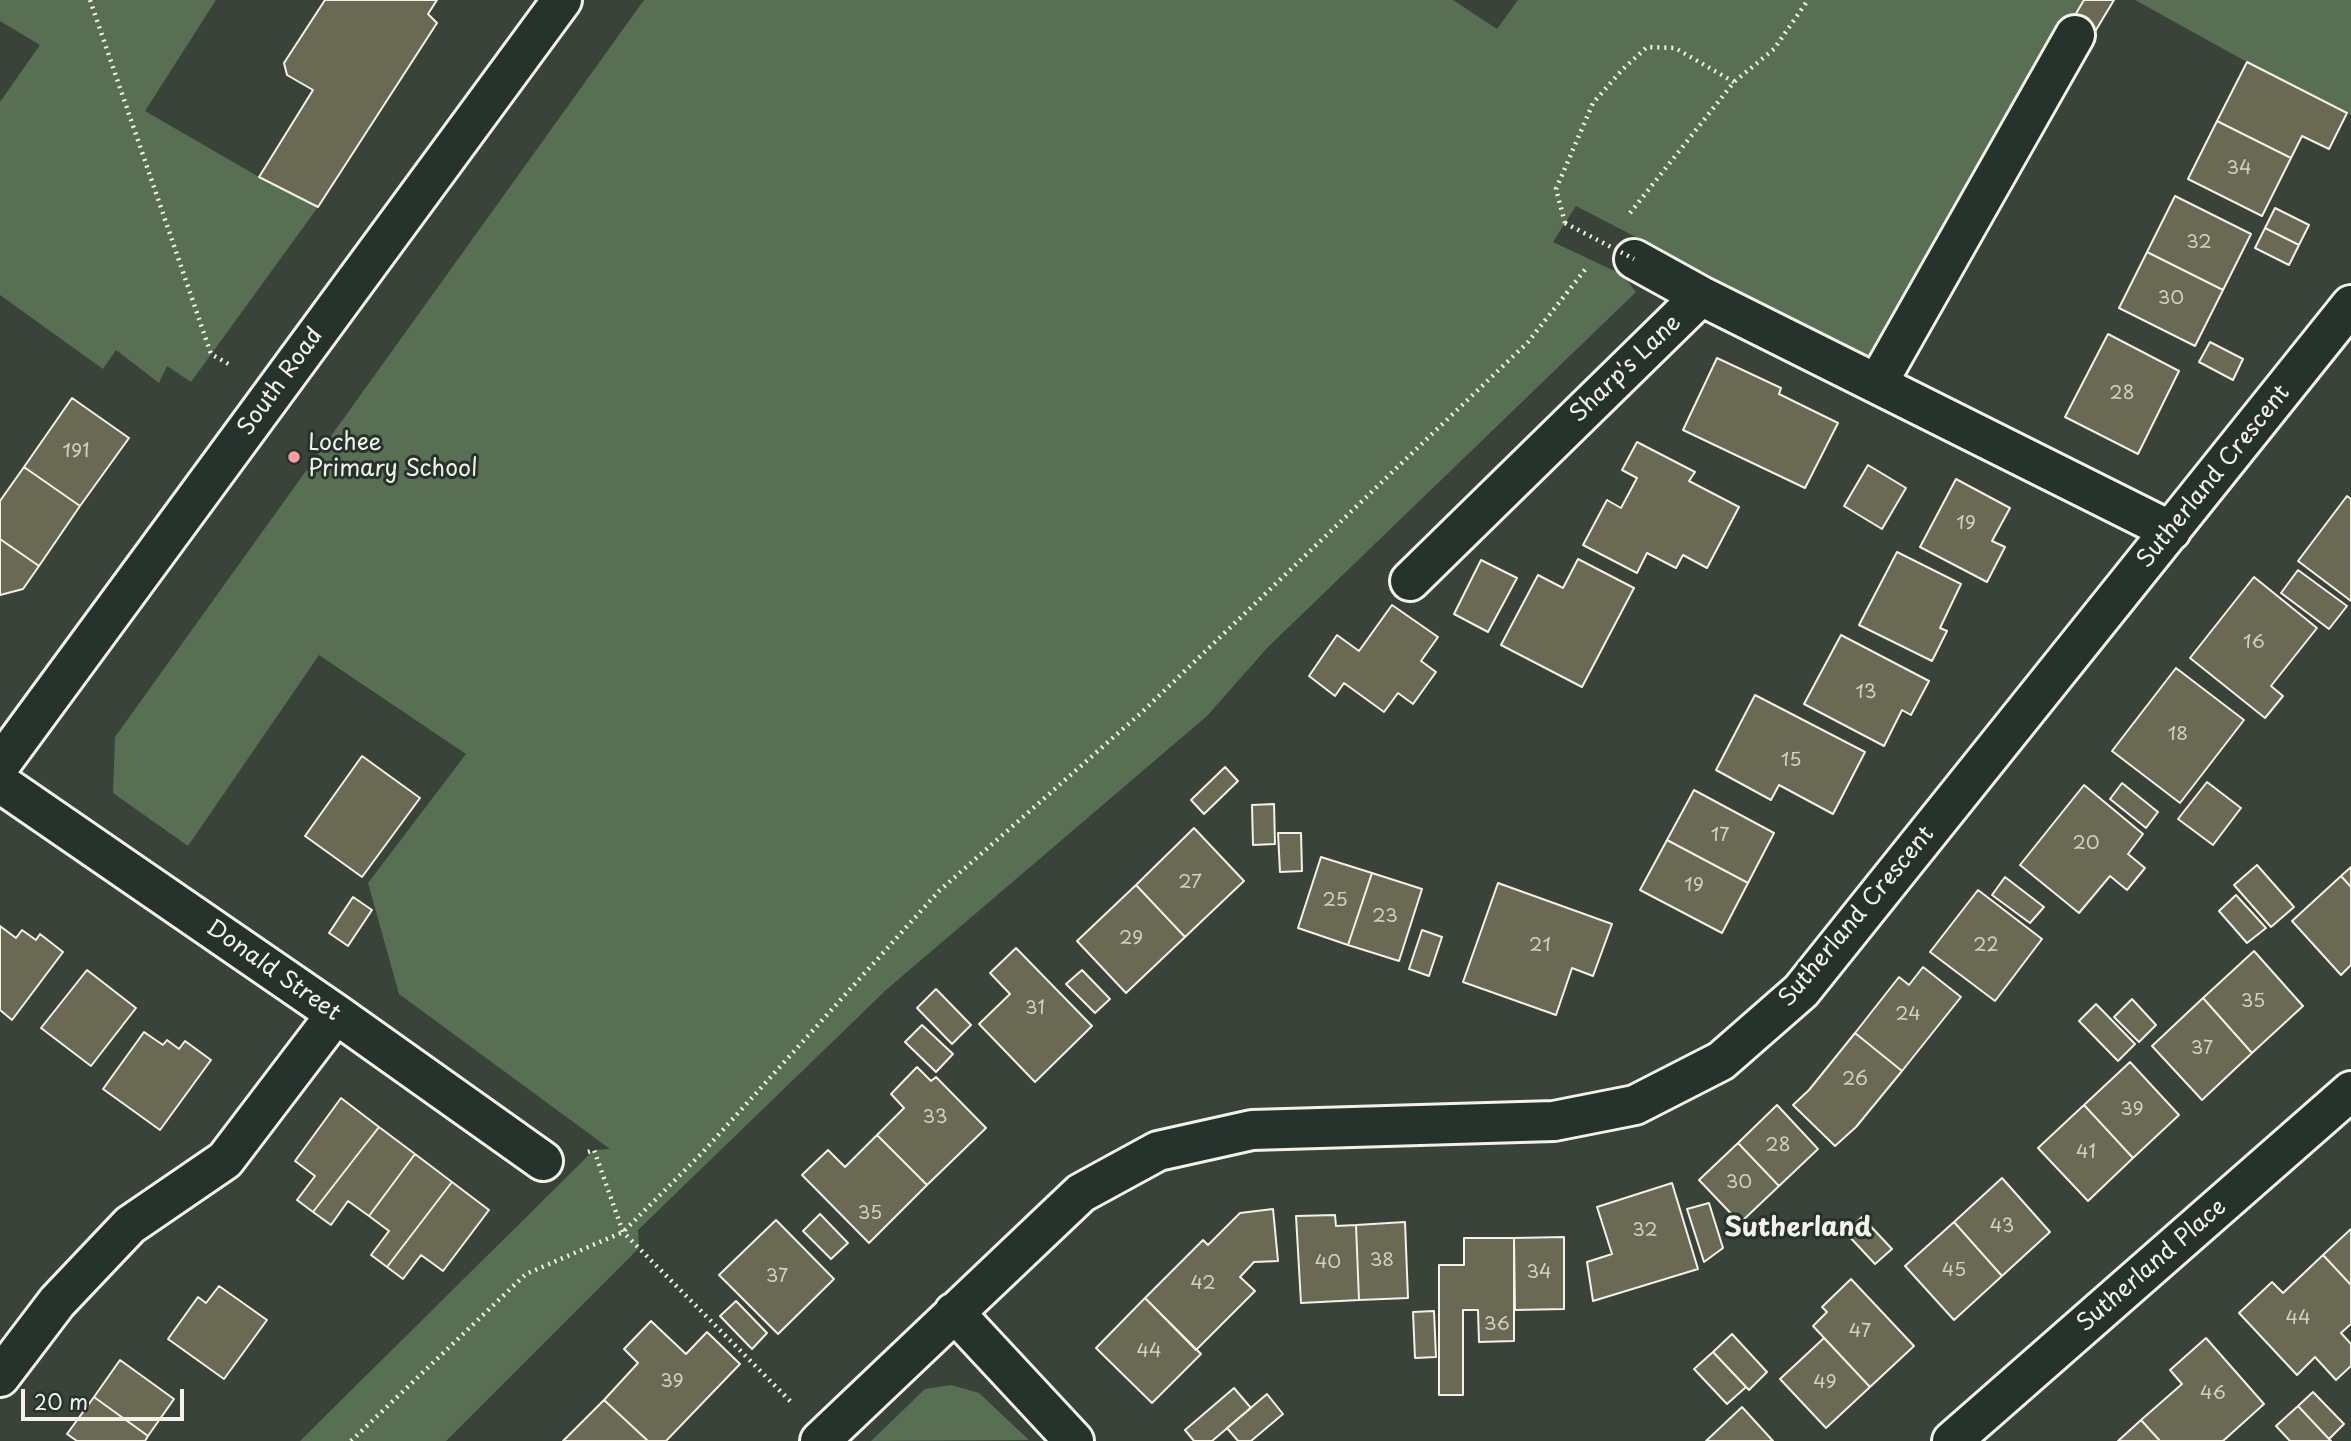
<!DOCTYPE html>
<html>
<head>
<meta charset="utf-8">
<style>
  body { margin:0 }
  #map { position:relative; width:2351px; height:1441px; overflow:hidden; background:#3a4339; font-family:"Playpen Sans",sans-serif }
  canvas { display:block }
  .scale { position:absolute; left:21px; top:1389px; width:163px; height:32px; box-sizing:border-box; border:4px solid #f4f1e8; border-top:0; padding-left:9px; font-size:21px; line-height:24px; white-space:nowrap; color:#f4f1e8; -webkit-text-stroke:5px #26332d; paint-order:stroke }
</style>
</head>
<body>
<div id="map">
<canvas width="2351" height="1441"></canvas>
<div class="scale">20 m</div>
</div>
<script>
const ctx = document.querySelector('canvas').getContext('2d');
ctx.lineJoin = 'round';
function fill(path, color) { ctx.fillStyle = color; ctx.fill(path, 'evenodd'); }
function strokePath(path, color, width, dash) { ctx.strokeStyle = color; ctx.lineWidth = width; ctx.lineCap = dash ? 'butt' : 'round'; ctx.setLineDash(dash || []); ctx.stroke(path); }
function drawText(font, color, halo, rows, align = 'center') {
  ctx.font = font + ' "Playpen Sans",sans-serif'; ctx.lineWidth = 6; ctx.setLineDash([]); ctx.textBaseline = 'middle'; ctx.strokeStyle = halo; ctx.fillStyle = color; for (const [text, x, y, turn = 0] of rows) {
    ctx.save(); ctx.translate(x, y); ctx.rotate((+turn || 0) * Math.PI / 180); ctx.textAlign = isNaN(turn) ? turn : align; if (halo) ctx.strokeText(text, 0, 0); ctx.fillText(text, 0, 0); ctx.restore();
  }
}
fill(new Path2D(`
  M0,0H216L145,111L259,177L318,207L191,382L167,366L159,383L116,350L103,369L0,295V102L40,45L0,21Z
  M644,0H1453L1497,29L1518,0H2084L1873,360L1576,206L1553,242L1623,275L1636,292L1267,648L1207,716L886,990L638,1230L639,1248L446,1441H300L594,1150L610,1149L399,994L368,883L466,754L319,655L188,846L113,793L115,737Z
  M2135,0H2351V115L2247,62Z
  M951,1385L979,1393L1029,1440L871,1441L925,1389Z`), '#586f54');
const building = new Path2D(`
  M325,0H437L428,14L437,23L318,207L259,177L313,90L287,75L284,63Z
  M2084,0H2114L2093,35L2071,22Z
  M2247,62L2347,113L2329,149L2302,136L2291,158L2217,121Z
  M2217,121L2291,158L2262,216L2188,179Z
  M2175,196L2251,234L2223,290L2147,252Z
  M2275,208L2309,225L2299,245L2265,228Z
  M2265,228L2299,245L2289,265L2255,248Z
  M2147,252L2223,290L2195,346L2119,308Z
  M2108,334L2179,371L2138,454L2065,417Z
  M2210,342L2243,359L2233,380L2199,362Z
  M1717,358L1781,388L1779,394L1838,423L1805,488L1683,430Z
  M72,398L129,438L80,506L24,467Z
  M1637,442L1695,472L1689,481L1739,507L1707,568L1683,555L1676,568L1647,553L1637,573L1583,545L1607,500L1621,508L1637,478L1622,470Z
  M1868,465L1906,488L1882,529L1844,506Z
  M24,467L80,506L39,566L0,539V501Z
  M1956,479L2010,508L1992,541L2005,547L1987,582L1920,547Z
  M2347,496L2351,499V601L2298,561Z
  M0,539L39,566L23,589L0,595Z
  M1897,552L1961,584L1940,628L1947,631L1932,661L1859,625Z
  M1578,559L1634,588L1582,687L1501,645L1538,575L1563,588Z
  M1481,560L1517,578L1488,632L1454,614Z
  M2298,570L2347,606L2329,629L2281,593Z
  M2254,577L2317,628L2271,686L2283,696L2265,718L2190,658Z
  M1392,605L1438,637L1421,661L1436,672L1413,704L1398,693L1384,712L1344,683L1335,696L1309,676L1337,635L1359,651Z
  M1841,635L1929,681L1911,715L1902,710L1884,746L1804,704Z
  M2176,668L2244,720L2180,803L2112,751Z
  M1755,695L1865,752L1833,814L1779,785L1771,800L1716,770Z
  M362,756L420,798L362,877L305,836Z
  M1225,767L1238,781L1204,814L1191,800Z
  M2207,782L2241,808L2213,845L2178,819Z
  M2122,783L2158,812L2146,828L2110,799Z
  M2084,785L2143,834L2128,854L2145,868L2127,890L2110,876L2079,913L2020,865Z
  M1694,790L1774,833L1748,883L1667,840Z
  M1274,804L1275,844L1253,845L1252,805Z
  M1194,828L1244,881L1185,937L1136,885Z
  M1278,833H1301L1302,871L1280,872Z
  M1667,840L1748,883L1722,933L1640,890Z
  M1321,857L1372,873L1348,945L1298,928Z
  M2257,865L2294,907L2271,927L2234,885Z
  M2351,867V887L2341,876Z
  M1372,873L1422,889L1399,961L1348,945Z
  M2341,876L2351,887V965L2341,975L2292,921Z
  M2005,877L2044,907L2030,923L1992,895Z
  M1498,883L1612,924L1593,976L1572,968L1556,1015L1463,982Z
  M1136,885L1185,937L1126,993L1077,941Z
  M1978,890L2042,939L1995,1001L1930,952Z
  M2236,895L2266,928L2247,943L2219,911Z
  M353,897L372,910L348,946L329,933Z
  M0,926L16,938L22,930L36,940L40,934L63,952L12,1020L0,1010Z
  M1422,930L1442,937L1429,976L1409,969Z
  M1016,948L1092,1026L1035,1082L979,1024L1010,994L990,973Z
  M2254,951L2303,1006L2252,1053L2203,998Z
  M1923,967L1961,997L1902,1071L1855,1033L1899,977L1909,985Z
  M87,970L136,1008L91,1066L41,1028Z
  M1082,970L1110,999L1095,1013L1066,984Z
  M936,989L971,1025L952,1044L917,1008Z
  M2203,998L2252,1053L2202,1100L2152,1046Z
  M2132,999L2156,1025L2139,1042L2114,1017Z
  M2096,1004L2135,1044L2118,1061L2079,1021Z
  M922,1025L953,1054L936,1072L905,1042Z
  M144,1032L163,1045L167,1040L179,1049L185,1041L211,1060L160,1130L103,1089Z
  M1855,1033L1902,1071L1856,1127L1835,1146L1793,1105L1809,1090Z
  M2130,1062L2179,1115L2133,1158L2084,1105Z
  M917,1067L931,1081L936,1077L986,1128L927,1185L877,1135L904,1108L891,1094Z
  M341,1098L379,1127L313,1212L297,1200L315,1176L295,1161Z
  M1777,1105L1818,1149L1779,1186L1738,1143Z
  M2084,1105L2133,1158L2088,1201L2038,1148Z
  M379,1127L415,1154L369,1216L348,1201L331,1225L313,1212Z
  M877,1135L927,1185L869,1243L802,1175L828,1150L845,1167Z
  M1738,1143L1779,1186L1740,1223L1699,1180Z
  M415,1154L452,1182L387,1267L371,1255L389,1231L369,1216Z
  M2002,1178L2050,1232L2002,1276L1954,1222Z
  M452,1182L489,1210L443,1271L421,1255L403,1279L387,1267Z
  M1672,1183L1698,1269L1593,1301L1587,1262L1612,1254L1597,1207Z
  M1709,1203L1723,1248L1704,1262L1687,1209Z
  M1273,1209L1278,1261L1254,1262L1240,1277L1255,1291L1196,1350L1145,1298L1203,1240L1208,1245L1240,1213Z
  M820,1214L848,1243L831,1259L803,1231Z
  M1335,1215L1336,1226L1356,1225L1359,1300L1301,1303L1296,1216Z
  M1862,1217L1892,1249L1875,1264L1845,1232Z
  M776,1220L834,1279L778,1334L719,1275Z
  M1405,1222L1408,1298L1359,1300L1356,1225Z
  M1954,1222L2002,1276L1954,1320L1905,1266Z
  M2351,1229V1285L2323,1255Z
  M1564,1237V1309L1515,1310L1514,1238Z
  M1464,1238H1514V1341L1479,1342L1478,1310H1463V1395H1439V1265H1464Z
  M2323,1255L2351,1285V1324L2341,1333L2351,1344V1366L2336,1380L2315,1357L2297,1375L2239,1313L2272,1282L2283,1293Z
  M1851,1279L1914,1346L1870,1387L1813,1326L1827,1312L1822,1307Z
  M219,1286L267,1320L224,1379L168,1339L198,1297L206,1303Z
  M1145,1298L1201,1354L1152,1403L1096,1348Z
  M736,1301L767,1333L752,1349L720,1316Z
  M1434,1311L1436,1357L1415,1358L1413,1312Z
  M651,1321L686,1354L707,1332L740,1364L666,1441H648L604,1400L638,1363L624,1349Z
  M1732,1334L1767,1372L1749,1390L1713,1352Z
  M1824,1338L1870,1387L1826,1428L1780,1379Z
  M2206,1338L2264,1404L2223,1441H2160L2141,1420L2182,1384L2170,1370Z
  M1713,1352L1746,1387L1727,1404L1694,1369Z
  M120,1360L174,1399L148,1436L94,1397Z
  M1234,1388L1251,1408L1212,1441H1194L1185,1430Z
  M2313,1392L2344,1424L2329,1439L2298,1406Z
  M1267,1394L1283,1414L1251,1441H1238L1227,1428Z
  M94,1397L148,1436L145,1441H77L67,1434Z
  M604,1400L648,1441H563Z
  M2298,1406L2329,1439L2331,1441H2290L2276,1426Z
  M1742,1407L1773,1441H1706Z
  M2141,1420L2160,1441H2118Z`);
fill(building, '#6a6954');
strokePath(building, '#f4f1e8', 2);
const minor = new Path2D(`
  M1634,259L1701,296L2171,531
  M1877,384L2075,35
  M1410,581L1701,296
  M0,765L562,0
  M0,783L336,1014L543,1161
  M954,1312L1074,1441
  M0,1377L57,1302L130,1225L225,1160L336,1014
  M820,1441L1081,1193L1158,1151L1252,1130L1554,1121L1635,1105L1721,1061L1801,991L2351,305
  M1952,1441L2351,1091`);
strokePath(minor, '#f4f1e8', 44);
strokePath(new Path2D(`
  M90,0L211,354L232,366
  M1630,213L1734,82L1774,49L1808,0
  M1565,223L1556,189L1593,103L1623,69L1647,47L1675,48L1734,82
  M588,1152L594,1150L623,1232L792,1403
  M351,1441L526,1274L623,1232L702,1153L939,891L1141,713L1528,342L1588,266`), '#f4f1e8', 4.5, [2, 5]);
strokePath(minor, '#26332d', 38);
strokePath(new Path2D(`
  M1565,223L1634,259`), '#f4f1e8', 4.5, [2, 5]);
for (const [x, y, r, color] of [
  [294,457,7,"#ff9aa2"]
]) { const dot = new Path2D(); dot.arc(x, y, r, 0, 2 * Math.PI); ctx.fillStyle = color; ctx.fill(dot); strokePath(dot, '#26332d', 2.5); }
drawText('19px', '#d2cfc3', null, [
  ["34",2239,169],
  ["32",2199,243],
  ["30",2171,299],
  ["28",2122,394],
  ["191",76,452],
  ["19",1966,524],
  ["16",2254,643],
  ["13",1866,693],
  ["18",2178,735],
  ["15",1791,761],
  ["17",1720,836],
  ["20",2086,844],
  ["27",1190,883],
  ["19",1694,886],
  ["25",1335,901],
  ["23",1385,917],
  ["29",1131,939],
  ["21",1540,946],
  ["22",1986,946],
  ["35",2253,1002],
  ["31",1035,1009],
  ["24",1908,1015],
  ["37",2202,1049],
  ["26",1855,1080],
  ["39",2132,1110],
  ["33",935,1118],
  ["28",1778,1146],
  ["41",2086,1153],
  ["30",1739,1183],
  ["35",870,1214],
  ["43",2002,1227],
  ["32",1645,1231],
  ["38",1382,1261],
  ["40",1328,1263],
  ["45",1954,1271],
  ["34",1539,1273],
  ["37",777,1277],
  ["42",1203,1284],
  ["44",2298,1319],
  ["36",1497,1325],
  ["47",1860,1332],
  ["44",1149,1352],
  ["39",672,1382],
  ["49",1825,1383],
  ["46",2213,1394]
]);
drawText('23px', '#f4f1e8', '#26332d', [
  ["Sharp's Lane",1626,369,-44],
  ["South Road",281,382,-54],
  ["Sutherland Crescent",2214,477,-51],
  ["Sutherland Crescent",1857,917,-50],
  ["Donald Street",273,971,35],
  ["Sutherland Place",2152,1266,-41]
]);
drawText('23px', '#f4f1e8', '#26332d', [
  ["Lochee",308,444],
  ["Primary School",308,470]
], 'left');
drawText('bold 26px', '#f4f1e8', '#26332d', [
  ["Sutherland",1798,1229]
]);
</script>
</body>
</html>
